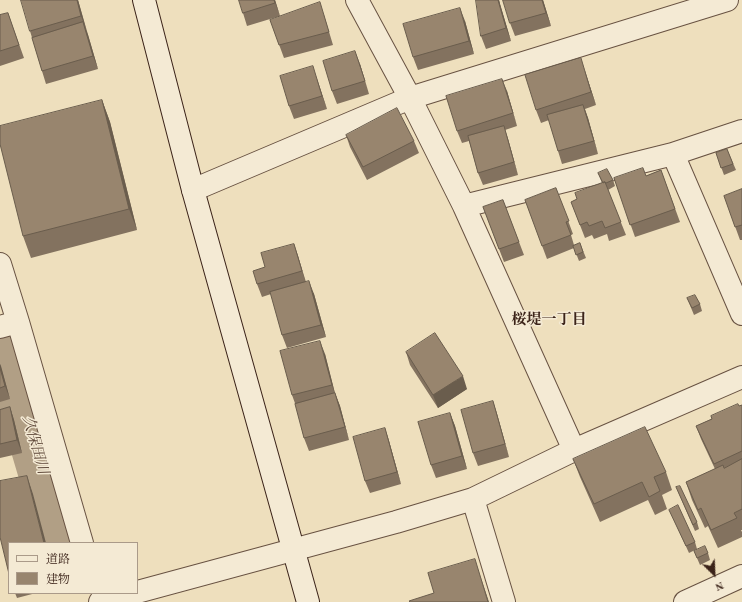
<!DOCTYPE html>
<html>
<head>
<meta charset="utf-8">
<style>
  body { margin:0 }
  #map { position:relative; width:742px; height:602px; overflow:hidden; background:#eedfbd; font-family:"Old Standard TT","Noto Serif JP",serif }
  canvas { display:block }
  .legend { position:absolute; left:8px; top:542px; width:130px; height:52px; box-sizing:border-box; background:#f4ead4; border:1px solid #aa9a89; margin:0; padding:5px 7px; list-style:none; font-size:12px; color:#3b2319 }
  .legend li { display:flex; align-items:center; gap:8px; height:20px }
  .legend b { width:20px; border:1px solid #aa9a89 }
  .north { position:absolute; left:694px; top:554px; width:40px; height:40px; -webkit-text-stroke:3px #f4ead4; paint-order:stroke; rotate:156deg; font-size:11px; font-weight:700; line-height:16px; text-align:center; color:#3b2319 }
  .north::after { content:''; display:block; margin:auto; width:14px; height:18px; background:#3b2319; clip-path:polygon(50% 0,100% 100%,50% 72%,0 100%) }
</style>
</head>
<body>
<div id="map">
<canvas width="742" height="602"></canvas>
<ul class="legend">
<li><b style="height:5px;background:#f4ead4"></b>道路</li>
<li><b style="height:11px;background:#98856e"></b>建物</li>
</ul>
<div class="north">N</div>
</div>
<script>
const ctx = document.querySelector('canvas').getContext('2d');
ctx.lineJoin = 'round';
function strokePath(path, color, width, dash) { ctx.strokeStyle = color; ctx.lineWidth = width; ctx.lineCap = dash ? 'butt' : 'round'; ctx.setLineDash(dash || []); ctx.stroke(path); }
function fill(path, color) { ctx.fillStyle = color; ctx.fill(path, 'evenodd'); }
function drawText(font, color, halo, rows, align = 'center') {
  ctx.font = font + ' "Old Standard TT","Noto Serif JP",serif'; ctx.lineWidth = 3; ctx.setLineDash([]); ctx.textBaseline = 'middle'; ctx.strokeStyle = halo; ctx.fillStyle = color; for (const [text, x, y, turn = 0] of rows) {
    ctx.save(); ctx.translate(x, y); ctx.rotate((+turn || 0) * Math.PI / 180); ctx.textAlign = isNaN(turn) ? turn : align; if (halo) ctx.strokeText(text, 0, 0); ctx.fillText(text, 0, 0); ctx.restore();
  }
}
strokePath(new Path2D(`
  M6,347L64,543`), '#b19f85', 50);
const street = new Path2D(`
  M357,0L410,98L464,206L574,450
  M673,154L742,314
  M193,190L410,98L727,0
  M464,206L673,154L742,131
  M0,264L18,322L82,543
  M0,327L18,322
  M473,499L504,602
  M137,592L396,522L473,499L574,450L742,377
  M100,602L134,593
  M685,602L742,576`);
const secondary = new Path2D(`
  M144,0L193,190L308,602`);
strokePath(street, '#685242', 24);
strokePath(secondary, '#3b2319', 24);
strokePath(street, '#f4ead4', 22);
strokePath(secondary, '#f4ead4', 22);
fill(new Path2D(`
  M78,0L98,69L46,84L42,71L30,31Z
  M239,0H275L280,16L247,26Z
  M498,0H499L500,4L511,41L486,49L481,36Z
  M503,0H543L551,26L515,36L510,23Z
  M8,13L24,58L0,66V15Z
  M324,15L333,45L284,58L270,20Z
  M465,21L474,54L418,70L413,57Z
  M360,64L369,94L337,104L332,91Z
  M585,71L596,105L585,109L588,118L598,154L562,164L558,151L549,120L541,123L536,110Z
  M317,79L327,109L294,119L289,106Z
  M507,91L517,126L505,130L508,139L518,175L483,185L478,173L469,141L462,143L457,131Z
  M102,100L110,122L137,230L31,258L23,236Z
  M346,135L414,141L419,153L367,180L350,147Z
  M727,149L736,170L724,175L716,153Z
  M661,170L680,222L635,237L614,178L646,176Z
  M598,173L613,180L615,186L608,190L626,235L609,241L607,234L594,239L592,235L585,238L571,202L577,199L602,183Z
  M556,188L573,234L571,235L574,245L580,243L586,258L579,261L574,248L547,259L525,200Z
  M742,189V240H740L724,196Z
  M503,200L524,255L504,262L483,207Z
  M294,244L298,256L306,282L314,294L326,337L287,348L282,335L271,294L262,297L257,284L265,267Z
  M687,298L700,304L702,311L694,315Z
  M406,352L467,389L438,408L410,365Z
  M325,354L335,393L340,406L349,440L309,451L304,438L296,406L292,395Z
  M0,364L10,399L0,402Z
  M493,401L497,414L509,457L478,466L473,453Z
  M742,405V530H741L742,532V537L718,548L708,526L705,528L692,500L686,482L715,469L701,439L696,426Z
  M10,407L14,420L22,453L0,458V410Z
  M450,413L455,426L467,469L436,478L431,465Z
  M385,428L389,441L401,484L370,493L365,481Z
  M573,459L666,472L672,490L662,495L667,509L655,515L648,500L600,522L580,477Z
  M676,487L697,522L699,529L695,531Z
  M669,510L695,542L697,549L689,553L672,516Z
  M694,551L708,553L710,560L700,565Z
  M15,593H36L17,598Z`), '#83725f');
fill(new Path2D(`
  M77,0H78L86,29L81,16Z
  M274,0H275L280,16Z
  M498,0H499L500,4L511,41L506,28Z
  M542,0H543L551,26L546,13Z
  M460,8L465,21L474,54L469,41Z
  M83,22L88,35L98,69L93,56Z
  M355,51L360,64L369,94L365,81Z
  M581,58L585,71L596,105L591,92Z
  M313,66L317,79L327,109L322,96Z
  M502,79L507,91L517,126L513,113Z
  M102,100L110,122L137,230L129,209Z
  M583,105L588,118L598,154L594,141Z
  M504,126L508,139L518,175L514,162Z
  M294,244L298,256L306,284L302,271Z
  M309,281L314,294L326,337L321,325Z
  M320,341L325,354L336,398L332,385Z
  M0,364L1,366L10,399L5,386L0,368Z
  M463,376L467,389L438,408L433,395Z
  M335,393L340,406L349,440L345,427Z
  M493,401L497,414L509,457L505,444Z
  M10,407L14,420L22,453L17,440Z
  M450,413L455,426L467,469L462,456Z
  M385,428L389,441L401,484L397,472Z
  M27,476L33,494L46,543H44Z
  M475,559L479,572L489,602H488Z`), '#6a5d4d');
const building = new Path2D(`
  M21,0H77L81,16L30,31Z
  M239,0H274L275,3L243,13Z
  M476,0H498L506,28L481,36Z
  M503,0H542L546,13L510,23Z
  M320,2L329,32L279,45L270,20Z
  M460,8L469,41L413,57L403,24Z
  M8,13L19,45L0,51V15Z
  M83,22L93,56L42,71L32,38Z
  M355,51L365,81L332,91L323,61Z
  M581,58L591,92L536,110L525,75Z
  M313,66L322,96L289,106L280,76Z
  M502,79L513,113L457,131L446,96Z
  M102,100L129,209L23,236L0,144V126Z
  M583,105L594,141L558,151L547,115Z
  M397,108L414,141L363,167L346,135Z
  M504,126L514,162L478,173L468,136Z
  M727,149L733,164L721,168L716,153Z
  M643,168L646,176L661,170L675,209L630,225L614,178Z
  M607,169L613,180L606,183L605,182L603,183L598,173Z
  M605,182L621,222L605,228L602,221L589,226L587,222L580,225L571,202L577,199L575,193Z
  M556,188L569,221L566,222L571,235L542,246L525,200Z
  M742,189V225L735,227L724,196Z
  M503,200L519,242L499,249L483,207Z
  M580,243L583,252L576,255L573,246Z
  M294,244L302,271L257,284L253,271L265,267L261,253Z
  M309,281L321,325L282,335L270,292Z
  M695,295L700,304L692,308L687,298Z
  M435,333L463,376L433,395L406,352Z
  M320,341L332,385L292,395L280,351Z
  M0,368L5,386L0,388Z
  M335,393L345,427L304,438L295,404Z
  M493,401L505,444L473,453L461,410Z
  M738,404L739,406L742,405V451L714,464L696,426L712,419L711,416Z
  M10,407L17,440L0,444V410Z
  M450,413L462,456L431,465L418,422Z
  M645,427L666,472L654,477L660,491L649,497L642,482L594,504L573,459Z
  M385,428L397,472L365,481L353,437Z
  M742,459V510V509L734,513L737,518L711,530L701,508L698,510L686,482L723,465L724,468Z
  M27,476L44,543H9V574L0,537V481Z
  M680,486L697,522L693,525L676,487Z
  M678,505L695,542L686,546L669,510Z
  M705,546L708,553L697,558L694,551Z
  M475,559L488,602H410L409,601L434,593L428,573Z`);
fill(building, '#98856e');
strokePath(building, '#6a5d4d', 1);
drawText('bold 15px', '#3b2319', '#f4ead4', [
  ["桜堤一丁目",549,320]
]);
drawText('italic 15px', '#5e4839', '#f4ead4', [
  ["久保田川",35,445,74]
]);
</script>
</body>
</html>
